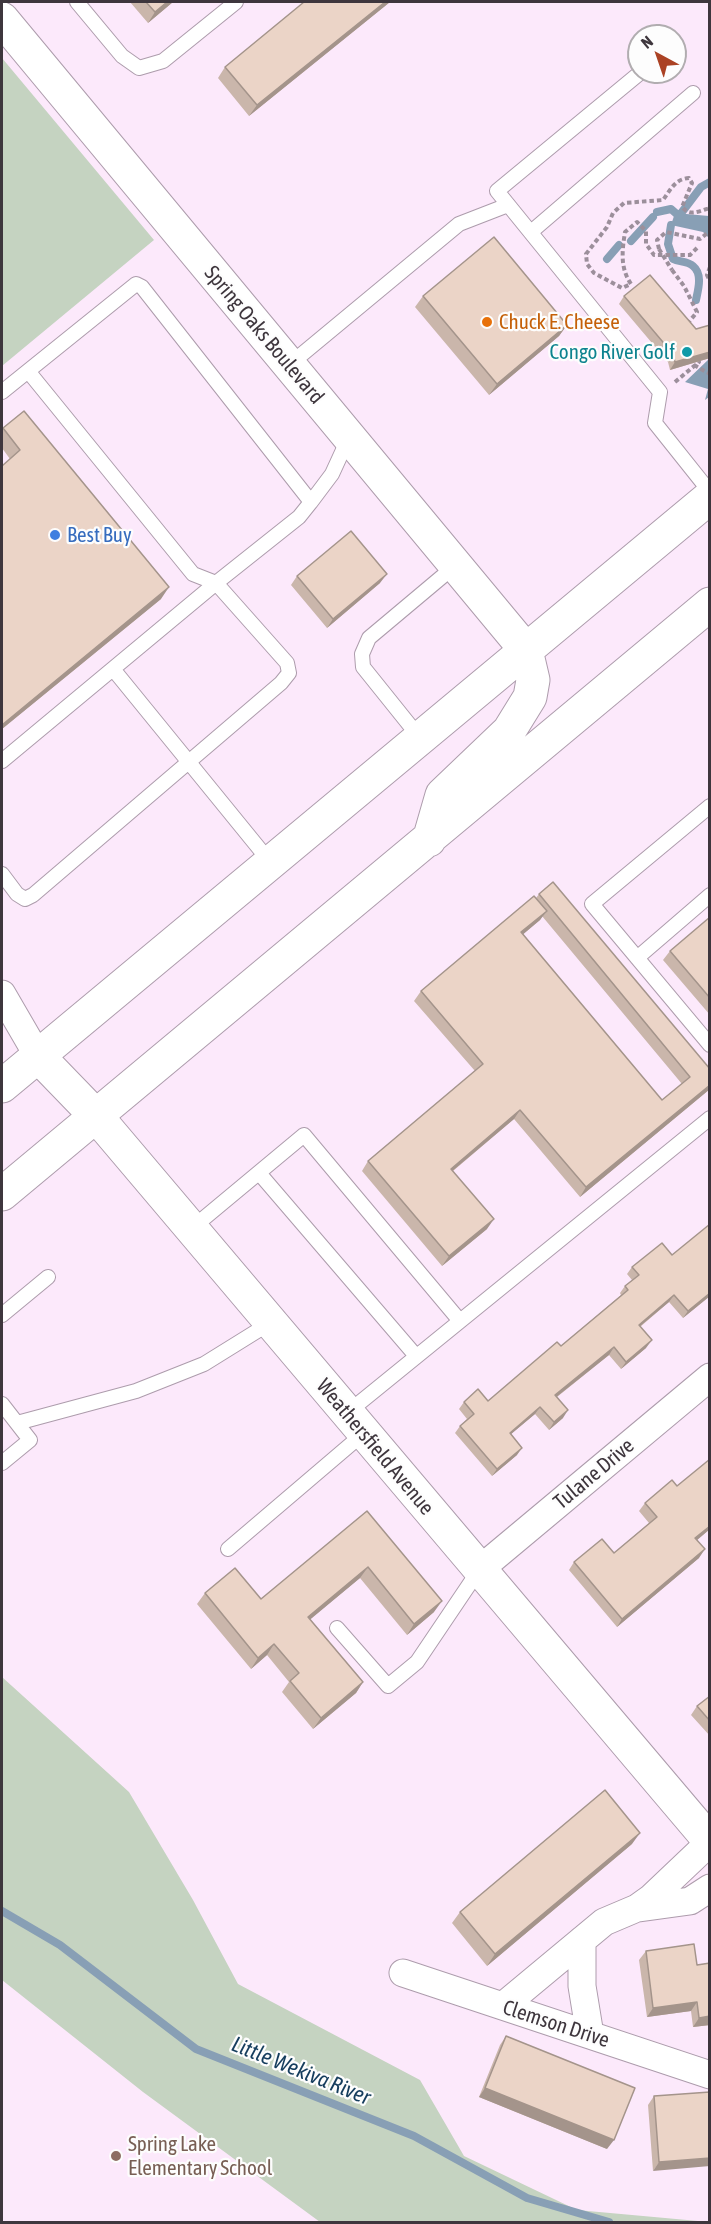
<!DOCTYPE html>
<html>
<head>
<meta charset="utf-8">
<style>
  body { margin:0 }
  #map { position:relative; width:711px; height:2224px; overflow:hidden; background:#fce9fb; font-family:"Asap Condensed",sans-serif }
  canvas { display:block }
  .frame { position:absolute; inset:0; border:3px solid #3e363d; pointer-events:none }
  .north { position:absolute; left:627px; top:24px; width:60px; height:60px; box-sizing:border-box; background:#fdfdfd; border:2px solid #b1adb0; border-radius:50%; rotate:320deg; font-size:16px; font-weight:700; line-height:24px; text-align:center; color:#3e363d }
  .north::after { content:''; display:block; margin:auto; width:21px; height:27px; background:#ab4224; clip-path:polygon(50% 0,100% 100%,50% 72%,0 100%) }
</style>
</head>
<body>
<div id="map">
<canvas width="711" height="2224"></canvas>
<div class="frame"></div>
<div class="north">N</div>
</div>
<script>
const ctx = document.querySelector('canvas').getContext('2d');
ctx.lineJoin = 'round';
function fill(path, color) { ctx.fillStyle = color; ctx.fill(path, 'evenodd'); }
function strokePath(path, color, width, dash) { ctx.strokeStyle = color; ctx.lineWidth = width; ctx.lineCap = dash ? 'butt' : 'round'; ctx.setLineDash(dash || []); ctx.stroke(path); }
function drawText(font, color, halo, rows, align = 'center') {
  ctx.font = font + ' "Asap Condensed",sans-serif'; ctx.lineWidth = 4.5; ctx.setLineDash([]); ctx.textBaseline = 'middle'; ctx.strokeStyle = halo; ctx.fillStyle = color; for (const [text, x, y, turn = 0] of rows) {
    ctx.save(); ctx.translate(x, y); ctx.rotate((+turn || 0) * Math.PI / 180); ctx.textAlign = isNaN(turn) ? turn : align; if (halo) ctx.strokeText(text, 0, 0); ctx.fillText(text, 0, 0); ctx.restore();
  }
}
fill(new Path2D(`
  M2,58L154,240L2,366Z
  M2,1677L129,1792L193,1900L238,1984L420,2080L464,2156L577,2210L709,2222H320L143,2092L2,1980Z`), '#c5d3c1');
fill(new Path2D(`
  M675,213L709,216V238L703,232L671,225Z
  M709,359V397L705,400L708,389L685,382Z`), '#889fb5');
strokePath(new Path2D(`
  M657,212L671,209L679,216L701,187L710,182
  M671,225L668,244L673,259C679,262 688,261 693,266C703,274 698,290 696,300
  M631,241L653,217
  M607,259L619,245
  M2,1911L60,1945L196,2049L414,2136L527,2198L609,2222`), '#889fb5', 8);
const service = new Path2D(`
  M77,2L122,56L139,68L163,61L236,2
  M641,72L497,191L660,392L655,423L710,492
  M531,232L693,93
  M289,365L459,224L508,205
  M28,371L193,574L216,583L299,517L311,502
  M2,392L136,284L142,287L311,502L332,474L349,437
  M113,669L271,863
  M420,738L363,667L362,654L369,638L456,565
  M2,761L216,583L287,663L289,673L281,683L33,895L25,899L17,894L2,874
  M710,806L592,904L710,1045
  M637,958L710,895
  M259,1173L416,1356
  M191,1229L304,1135L460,1321
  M2,1315L48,1277
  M2,1404L30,1440L2,1463
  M347,1413L710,1118
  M17,1423L136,1391L204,1364L270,1323
  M228,1549L364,1433
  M337,1628L388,1686L417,1662L479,1570`);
const minor = new Path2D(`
  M2,994L38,1056
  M479,1570L710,1377
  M639,1908L690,1901L710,1888
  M582,1940V1986L590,2035
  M403,1973L710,2075
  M503,2006L604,1922L637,1908L651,1898L710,1842`);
const tertiary = new Path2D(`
  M2,19L526,650
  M38,1056L97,1117L710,1841`);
const primary = new Path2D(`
  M429,840L442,795L509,731L530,697L533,680L526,650
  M2,1086L710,497
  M2,1194L710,604`);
strokePath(service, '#ad9cac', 16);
strokePath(minor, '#ad9cac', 29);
strokePath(tertiary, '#ad9cac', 35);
strokePath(primary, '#ad9cac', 35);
strokePath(new Path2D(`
  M697,248L690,255H654L646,244V231L637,222L625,232C622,251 620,268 631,284L622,288L594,273L587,264L586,254L607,227L613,213L624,203L663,200C671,189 675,179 689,178L692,183L682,207C690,217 699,211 710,208
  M659,249L657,240L666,232L700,239L710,231
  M710,267L707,275L710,281
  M672,270L684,286L697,312L688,323
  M694,365L710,374
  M675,382L699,362L698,358`), '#9c8f9b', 4, [4.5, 3]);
strokePath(service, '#fff', 14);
strokePath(minor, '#fff', 27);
strokePath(tertiary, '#fff', 33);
strokePath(primary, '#fff', 33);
strokePath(new Path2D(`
  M659,249L672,270`), '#9c8f9b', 4, [4.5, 3]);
fill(new Path2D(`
  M130,2H173L148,23Z
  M304,2H390L249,116L218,78L225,67Z
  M423,296L567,325L559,336L489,395L415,307Z
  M624,296L696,329L710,325V358L670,370L668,362L619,304Z
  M3,428L161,599L2,729V466L10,459L2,448V430Z
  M297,576L380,583L327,628L291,585Z
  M539,894L710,1069V1089L580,1197L514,1119L453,1171L487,1229L442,1266L362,1171L368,1161L475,1071L414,1001L421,991L536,898ZM542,916L682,1084L662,1100L523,934L540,920Z
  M710,917V1015L663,960L670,951Z
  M672,1255L710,1296L683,1318L669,1302L640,1327L646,1348L621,1369L609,1355L557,1397L563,1418L549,1430L535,1414L511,1434L517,1455L492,1476L455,1433L460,1426L467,1419L459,1409L464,1402L488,1401L561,1346L621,1295L620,1293L625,1286L632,1280L627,1274L632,1267Z
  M710,1459V1529L697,1540L699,1558L617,1627L569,1570L574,1562L614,1553L649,1523L639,1511L645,1503L677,1486Z
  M367,1511L434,1612L407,1635L360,1578L310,1619L363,1682L356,1693L313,1729L282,1692L289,1682L267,1655L251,1669L197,1604L205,1593L261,1599Z
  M710,1696V1736L691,1715L697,1706Z
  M632,1844L487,1966L452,1923L460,1912Z
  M646,1951L697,1965L710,1963V2025L693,2027L691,2011L647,2017L639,1960Z
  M506,2036L607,2149L479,2097L500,2045Z
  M710,2092L653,2171L648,2105L654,2096Z`), '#cab6ab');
fill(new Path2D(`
  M167,2H173L148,23L155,12Z
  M385,2H390L249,116L257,105Z
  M567,325L559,336L489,395L497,384Z
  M710,352V358L670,370L675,362Z
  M387,574L380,583L327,628L333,619Z
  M169,587L161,599L2,729V725Z
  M547,911L540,920L514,942L521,932Z
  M710,1085V1089L580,1197L586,1187Z
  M520,1110L514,1119L444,1178L451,1169Z
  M494,1219L487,1229L442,1266L449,1256Z
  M710,1293V1296L683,1318L688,1311Z
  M674,1295L669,1302L633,1332L639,1325Z
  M652,1340L646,1348L621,1369L626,1362Z
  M614,1347L609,1355L550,1402L555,1395Z
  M540,1407L535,1414L504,1440L510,1433Z
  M568,1410L563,1418L549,1430L554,1422Z
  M522,1448L517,1455L492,1476L497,1469Z
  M710,1526V1529L690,1546L695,1538Z
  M705,1549L699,1558L617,1627L622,1619Z
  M368,1567L360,1578L300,1628L308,1617Z
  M442,1601L434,1612L407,1635L414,1624Z
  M274,1644L267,1655L251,1669L258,1658Z
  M363,1682L356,1693L313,1729L321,1718Z
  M640,1833L632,1844L487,1966L495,1954Z
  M697,2002L691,2011L647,2017L653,2008Z
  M710,2016V2025L693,2027L699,2018Z
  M485,2088L614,2140L607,2149L479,2097Z
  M710,2158V2166L653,2171L659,2162Z`), '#a4948b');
const building = new Path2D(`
  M146,2H167L155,12Z
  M304,2H385L257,105L225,67Z
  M494,237L567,325L497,384L423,296Z
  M650,275L696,329L710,325V352L675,362L673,354L624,296Z
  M24,411L169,587L2,725V466L20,450L3,428Z
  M351,531L387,574L333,619L297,576Z
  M553,882L710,1069V1085L586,1187L520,1110L451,1169L494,1219L449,1256L368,1161L483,1064L421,991L534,896L547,911L521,932L662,1100L690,1077L539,894Z
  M710,917V998L670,951Z
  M710,1224V1293L688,1311L674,1295L639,1325L652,1340L626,1362L614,1347L555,1395L568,1410L554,1422L540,1407L510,1433L522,1448L497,1469L460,1426L474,1414L464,1402L478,1389L488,1401L557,1342L561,1346L628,1290L625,1286L639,1275L632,1267L662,1243L672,1255Z
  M710,1459V1526L695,1538L705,1549L622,1619L574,1562L602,1539L614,1553L657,1517L645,1503L672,1480L677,1486Z
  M367,1511L442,1601L414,1624L368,1567L308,1617L363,1682L321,1718L290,1681L299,1673L274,1644L258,1658L205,1593L235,1568L261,1599Z
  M710,1696V1721L697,1706Z
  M605,1790L640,1833L495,1954L460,1912Z
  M694,1944L697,1965L710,1963V2016L699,2018L697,2002L653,2008L646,1951Z
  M506,2036L635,2088L614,2140L485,2088Z
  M710,2092V2158L659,2162L654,2096Z`);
fill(building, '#ebd4c7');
strokePath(building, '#a4948b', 1.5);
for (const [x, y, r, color] of [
  [487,322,6,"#e8710a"],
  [687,352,6,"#0f9aa8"],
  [55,535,6,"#3f7fe0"],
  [116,2156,6,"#8d6e63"]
]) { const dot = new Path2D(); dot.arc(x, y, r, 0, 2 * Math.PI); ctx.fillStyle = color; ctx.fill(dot); strokePath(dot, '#fdfdfd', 2); }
drawText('21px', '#c56008', '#fdfdfd', [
  ["Chuck E. Cheese",499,322]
], 'left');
drawText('21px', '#3e363d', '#fdfdfd', [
  ["Spring Oaks Boulevard",264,335,50],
  ["Weathersfield Avenue",375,1447,50],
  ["Tulane Drive",594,1474,-40],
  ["Clemson Drive",556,2024,18]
]);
drawText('21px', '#0d838f', '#fdfdfd', [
  ["Congo River Golf",675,352]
], 'right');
drawText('21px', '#366cbe', '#fdfdfd', [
  ["Best Buy",67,535]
], 'left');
drawText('21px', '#785e54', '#fdfdfd', [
  ["Spring Lake",128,2144],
  ["Elementary School",128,2168]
], 'left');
drawText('italic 22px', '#153d5d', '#fdfdfd', [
  ["Little Wekiva River",301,2071,22]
]);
</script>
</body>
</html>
